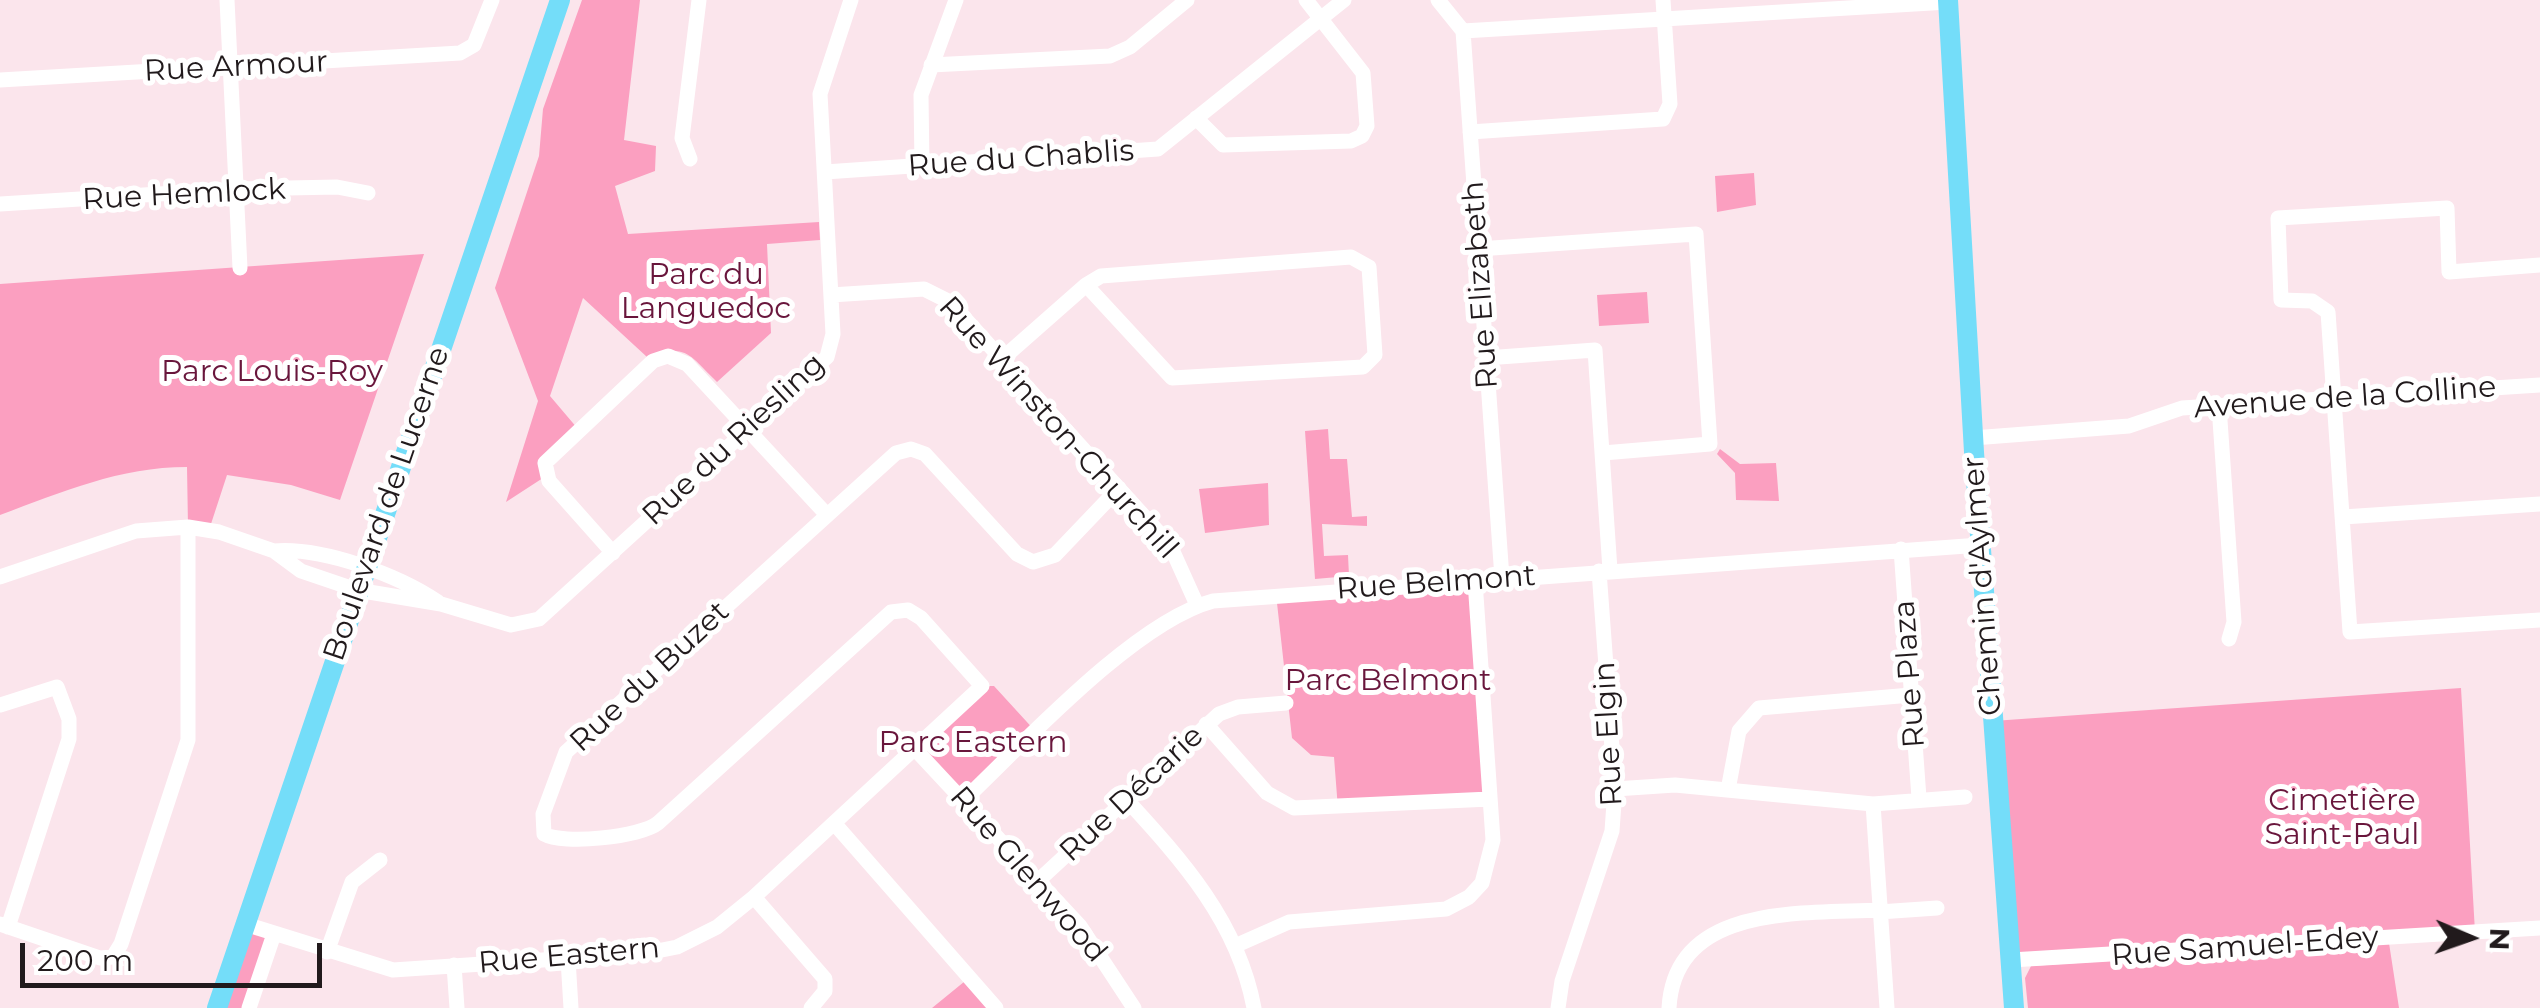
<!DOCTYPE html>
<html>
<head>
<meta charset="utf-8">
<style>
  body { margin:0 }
  #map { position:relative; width:2540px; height:1008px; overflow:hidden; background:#fbe5ec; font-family:Montserrat,sans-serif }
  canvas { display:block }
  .north { position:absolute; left:2420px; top:888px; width:100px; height:100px; -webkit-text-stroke:8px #fff; paint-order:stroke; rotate:92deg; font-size:28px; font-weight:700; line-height:40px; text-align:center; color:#211a1c }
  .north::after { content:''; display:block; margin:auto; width:35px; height:45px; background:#211a1c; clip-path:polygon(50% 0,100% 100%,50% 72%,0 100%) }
  .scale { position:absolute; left:20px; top:943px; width:302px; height:45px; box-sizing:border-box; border:5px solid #211a1c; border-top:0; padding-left:12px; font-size:30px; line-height:35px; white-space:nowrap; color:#211a1c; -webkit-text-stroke:8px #fff; paint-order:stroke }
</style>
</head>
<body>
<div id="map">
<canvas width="2540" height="1008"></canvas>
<div class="north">N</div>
<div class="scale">200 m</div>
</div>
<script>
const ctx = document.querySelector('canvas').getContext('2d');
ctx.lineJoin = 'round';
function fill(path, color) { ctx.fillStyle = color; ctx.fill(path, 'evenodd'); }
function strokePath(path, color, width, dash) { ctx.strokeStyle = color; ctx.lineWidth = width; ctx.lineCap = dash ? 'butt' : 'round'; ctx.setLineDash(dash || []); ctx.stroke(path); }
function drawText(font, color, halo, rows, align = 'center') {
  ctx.font = font + ' Montserrat,sans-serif'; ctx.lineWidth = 10; ctx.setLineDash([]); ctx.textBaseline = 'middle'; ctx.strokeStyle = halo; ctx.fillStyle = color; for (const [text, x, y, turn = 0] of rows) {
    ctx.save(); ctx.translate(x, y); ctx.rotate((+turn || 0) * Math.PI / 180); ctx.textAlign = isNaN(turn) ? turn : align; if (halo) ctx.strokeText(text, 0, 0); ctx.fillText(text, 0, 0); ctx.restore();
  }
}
fill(new Path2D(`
  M582,0H640L624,140L656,146L655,171L615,186L628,234L819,222L820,240L767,244L771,333L717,382C689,355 687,343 647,357L583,298L550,396L578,429L546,476L506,502L538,401L495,288L539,156L543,109Z
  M1754,173L1756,205L1717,212L1715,176Z
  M424,254L340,500L291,485L227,475L209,530L188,527L187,467C120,467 62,492 0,515V284Z
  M1647,292L1649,323L1599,326L1597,295Z
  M1328,429L1330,459H1347L1352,517L1367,516V526L1322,524L1324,556L1348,555L1349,576L1315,579L1305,431Z
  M1720,449L1740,464L1776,463L1779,501L1736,500L1735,473L1717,454Z
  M1268,483L1269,525L1205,533L1199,489Z
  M1475,581L1490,799L1338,809L1334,757L1311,755L1292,738L1276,594Z
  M982,686H994L1037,733L964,800L914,748Z
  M2461,688L2475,932L2011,960L1993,721Z
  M245,924L274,934L249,1008H217Z
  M2389,943L2399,1008H2028L2025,978L2031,966Z
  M970,977L996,1008H932Z`), '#fb9fc0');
strokePath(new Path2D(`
  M227,0L240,268
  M1438,0L1463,31L1502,578
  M1463,31L1948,2
  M931,65L1110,56L1130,47L1187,0
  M0,80L460,53L474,45L492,0
  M1196,118L1223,145L1351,141L1362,136L1367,126L1363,73L1306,0
  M1470,132L1663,119L1670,104L1663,0
  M690,159L682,138L699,0
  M922,166L921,95L956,0
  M825,172L1158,149L1344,0
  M0,204L239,189L337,187L368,193
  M1478,249L1696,234L1710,444L1603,453
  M2540,265L2449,272L2447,208L2278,218L2281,300L2312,301L2328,312L2350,632L2540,620
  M831,295L924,289L950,302L1170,545L1197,605
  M1486,358L1595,350L1610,570
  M1002,359L1086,285L1101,276L1351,257L1369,267L1375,355L1363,367L1172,378L1086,285
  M2219,406L2234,622L2229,639
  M1973,438L2129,426L2182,408L2540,385
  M2343,517L2540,504
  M1901,549L1919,798
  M274,551C323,547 398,575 438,602
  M613,553L549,481L545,463L653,361L668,356L687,364L827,515
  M0,577L136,531L188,527L219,532L274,551L301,571L357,590L441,604L511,625L539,619L827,357L833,334L820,94L851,0
  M0,705L57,687L69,719V739L8,927
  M1206,724L1267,793L1294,808L1490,799
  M914,748L1080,926L1134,1008
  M1615,789L1675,785L1873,804L1965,797
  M1728,790L1739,731L1759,708L1911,695
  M1125,798C1182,860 1238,922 1254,1008
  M964,800C1025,742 1135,622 1213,601L1980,545
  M1873,804L1887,1008
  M834,823L996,1008
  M1039,880L1219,714L1238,707L1286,703
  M754,897L825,979V991L811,1008
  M1879,912L1937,908
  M0,924L100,958L113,957L121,944L188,740V527
  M245,924L393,970L647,953L677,947L717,927L754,897L982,686L921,618L908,610L891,612L658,823C641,837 563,845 544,834L543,814L566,752L896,453L911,449L925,454L1017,554L1033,562L1055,555L1119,488
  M1237,945L1289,922L1446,909L1469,897L1482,883L1493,840L1475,581
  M327,952L352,882L380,860
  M568,959L571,1008
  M2011,960L2540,928
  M454,965L457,1008
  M249,1008L274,934
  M1558,1008L1562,981L1612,831L1615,789L1599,571
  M1669,1008C1675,903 1804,914 1879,910`), '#fff', 15);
strokePath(new Path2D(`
  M1948,0L1974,452L2014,1008
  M217,1008L560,0`), '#74ddf9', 20);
drawText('30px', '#211a1c', '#fff', [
  ["Rue Armour",236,67,-3],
  ["Rue du Chablis",1021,159,-4],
  ["Rue Hemlock",184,195,-3],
  ["Rue Elizabeth",1481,285,-94],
  ["Avenue de la Colline",2345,398,-4],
  ["Rue Winston-Churchill",1058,428,48],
  ["Rue du Riesling",734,440,-43],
  ["Boulevard de Lucerne",387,504,-71],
  ["Rue Belmont",1436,583,-4],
  ["Chemin d'Aylmer",1983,586,-94],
  ["Rue Plaza",1910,674,-94],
  ["Rue du Buzet",650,677,-43],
  ["Rue Elgin",1609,734,-93],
  ["Rue Décarie",1132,794,-43],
  ["Rue Glenwood",1028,875,49],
  ["Rue Samuel-Edey",2245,947,-4],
  ["Rue Eastern",569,956,-5]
]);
drawText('30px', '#69163c', '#fff', [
  ["Parc du",706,275],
  ["Languedoc",706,309],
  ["Parc Louis-Roy",272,372],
  ["Parc Belmont",1388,681],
  ["Parc Eastern",973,743],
  ["Cimetière",2342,801],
  ["Saint-Paul",2342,835]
]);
</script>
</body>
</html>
